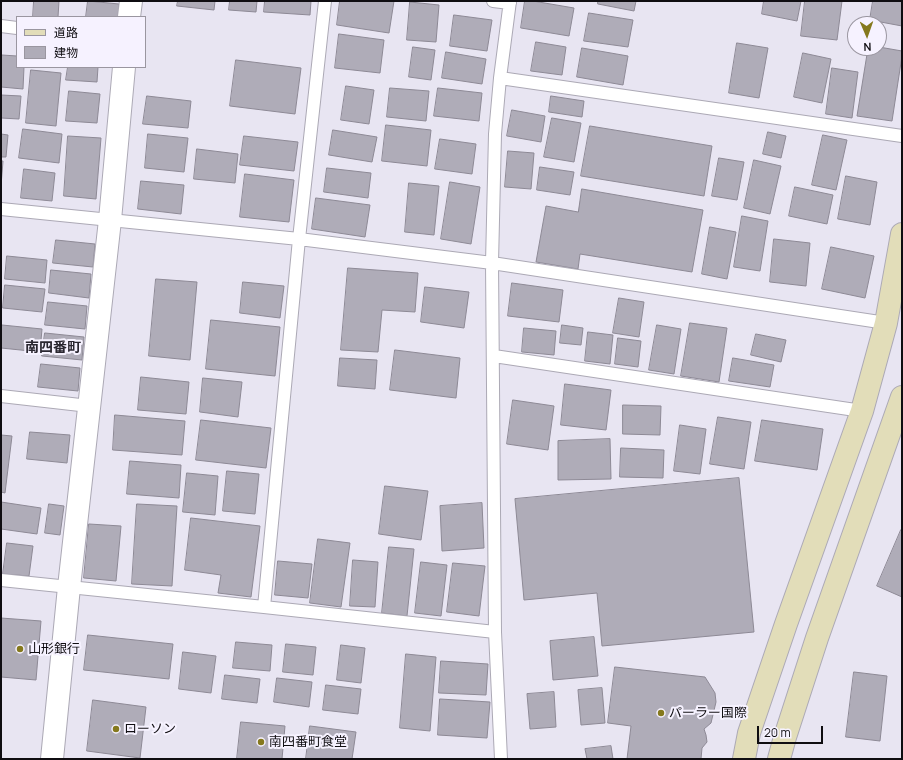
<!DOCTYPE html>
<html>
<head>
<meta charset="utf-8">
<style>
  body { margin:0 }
  #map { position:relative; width:903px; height:760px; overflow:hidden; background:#e8e5f2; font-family:Manrope,"Noto Sans JP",sans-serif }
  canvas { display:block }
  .frame { position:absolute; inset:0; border:2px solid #0f0d11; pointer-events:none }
  .legend { position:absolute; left:16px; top:16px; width:130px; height:52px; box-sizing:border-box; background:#f6f2ff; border:1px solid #9a96a0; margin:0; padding:5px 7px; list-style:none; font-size:12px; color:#0f0d11 }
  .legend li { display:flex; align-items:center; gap:8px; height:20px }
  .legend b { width:20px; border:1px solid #9a96a0 }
  .north { position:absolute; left:847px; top:16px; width:40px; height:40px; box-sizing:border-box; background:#f6f2ff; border:1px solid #9a96a0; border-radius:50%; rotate:178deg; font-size:11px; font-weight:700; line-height:16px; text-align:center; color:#0f0d11 }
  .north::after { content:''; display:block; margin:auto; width:14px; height:18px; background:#85791d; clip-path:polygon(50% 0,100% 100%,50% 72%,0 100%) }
  .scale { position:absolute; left:757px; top:726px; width:66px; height:18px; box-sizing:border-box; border:2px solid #0f0d11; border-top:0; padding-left:5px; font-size:12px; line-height:14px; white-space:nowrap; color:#0f0d11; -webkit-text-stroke:3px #f6f2ff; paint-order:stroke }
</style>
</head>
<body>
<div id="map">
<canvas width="903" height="760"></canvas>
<div class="frame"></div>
<ul class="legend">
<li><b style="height:5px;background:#e2ddb9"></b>道路</li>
<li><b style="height:11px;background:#afacb8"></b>建物</li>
</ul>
<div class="north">N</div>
<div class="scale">20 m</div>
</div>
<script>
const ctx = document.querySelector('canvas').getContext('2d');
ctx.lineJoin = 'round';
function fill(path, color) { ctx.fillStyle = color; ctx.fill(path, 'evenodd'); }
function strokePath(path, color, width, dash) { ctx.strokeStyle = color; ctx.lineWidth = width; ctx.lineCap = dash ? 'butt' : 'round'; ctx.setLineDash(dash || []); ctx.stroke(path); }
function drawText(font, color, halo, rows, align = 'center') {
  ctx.font = font + ' Manrope,"Noto Sans JP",sans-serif'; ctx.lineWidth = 4; ctx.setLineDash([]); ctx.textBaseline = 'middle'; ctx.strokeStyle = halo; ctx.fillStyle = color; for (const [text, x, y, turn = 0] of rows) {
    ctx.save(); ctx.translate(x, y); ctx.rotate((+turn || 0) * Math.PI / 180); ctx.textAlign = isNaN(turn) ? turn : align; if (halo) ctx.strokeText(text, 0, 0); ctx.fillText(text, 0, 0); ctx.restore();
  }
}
const building = new Path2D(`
  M34,1H59L58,17H33Z
  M88,1L119,4L118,17H86Z
  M178,1H215L214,10L177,6Z
  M230,1H257L256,12L229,10Z
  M265,1H311L310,15L264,12Z
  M340,1H394L389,33L337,25Z
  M525,1H533L574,8L569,36L521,28Z
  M598,1H636L634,11L598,4Z
  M764,1H801L797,21L762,14Z
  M805,1H842L837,40L801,36Z
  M873,1H902V26L870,20Z
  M410,2L439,5L436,42L407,40Z
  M589,13L633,20L628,47L584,41Z
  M454,15L492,20L487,51L450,46Z
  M339,34L384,40L380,73L335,68Z
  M536,42L566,47L562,75L531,71Z
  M737,43L768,48L759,98L729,93Z
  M413,47L435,50L431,80L409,77Z
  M879,47L902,51V56L892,121L857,116L868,48H879Z
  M582,48L628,56L623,85L577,77Z
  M446,52L486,59L482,84L442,78Z
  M803,53L831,59L822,103L794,97Z
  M2,55L17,56V67H24L23,89L1,87Z
  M236,60L301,68L295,114L230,106Z
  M68,67H98L97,82L66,80Z
  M832,68L858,72L852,118L826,114Z
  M31,70L61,73L56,126L26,123Z
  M346,86L374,90L369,124L341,120Z
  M390,88L429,91L426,121L387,117Z
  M438,88L482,93L479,121L434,116Z
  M69,91L100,94L97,123L66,121Z
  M1,95L21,96L19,119L1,118Z
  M147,96L191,101L188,128L143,124Z
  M551,96L584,101L582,117L549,112Z
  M512,110L545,116L541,142L507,136Z
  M552,118L581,123L574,162L544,157Z
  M386,125L431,130L427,166L382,161Z
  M590,126L712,146L704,196L581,176Z
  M23,129L62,134L59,163L19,158Z
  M333,130L377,137L372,162L329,155Z
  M768,132L786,136L781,158L763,154Z
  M1,134L8,135L6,157H1Z
  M148,134L188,138L184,172L145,168Z
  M823,135L847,140L836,190L812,185Z
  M68,136L101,138L96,199L64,196Z
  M244,136L298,142L294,171L240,165Z
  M440,139L476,144L472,174L435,169Z
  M197,149L238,154L235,183L194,179Z
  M508,151L534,153L531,189L505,187Z
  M719,158L744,162L737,200L712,196Z
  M754,160L781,166L770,214L744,208Z
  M1,161H3L1,186Z
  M540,167L574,172L570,195L537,190Z
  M327,168L371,173L368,198L324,192Z
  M24,169L55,173L52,201L21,198Z
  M245,174L294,180L289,222L240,217Z
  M846,176L877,182L870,225L838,219Z
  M141,181L184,185L181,214L138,209Z
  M450,182L480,187L471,244L441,239Z
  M409,183L439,186L434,235L405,232Z
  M795,187L833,195L827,224L789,216Z
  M582,189L703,210L692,272L580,254L578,269L536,262L546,206L578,212Z
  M316,198L370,205L365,237L312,229Z
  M742,216L768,221L760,271L734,267Z
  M710,227L736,232L727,279L702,274Z
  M774,239L810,243L806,286L770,282Z
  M56,240L95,244L93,267L53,263Z
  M831,247L874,256L865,298L822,289Z
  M7,256L47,260L45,283L5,279Z
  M348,268L418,273L415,312L382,310L378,352L341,350Z
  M51,270L91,274L89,298L49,293Z
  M156,279L197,282L190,360L149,356Z
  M243,282L284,286L280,318L240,313Z
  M512,283L563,290L559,322L508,316Z
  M5,285L45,289L42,312L3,308Z
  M425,287L469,292L464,328L421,322Z
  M619,298L644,302L639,337L613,333Z
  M48,302L87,306L85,329L45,325Z
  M211,320L280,327L275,376L206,369Z
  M690,323L727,328L719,382L681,376Z
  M2,325L42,329L40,352L1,348Z
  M562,325L583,328L581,345L560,343Z
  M657,325L681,329L674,374L649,370Z
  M524,328L556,331L554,355L522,352Z
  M588,332L613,335L610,364L585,361Z
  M45,333L84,337L82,360L42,356Z
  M756,334L786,340L781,362L751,355Z
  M618,338L641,341L638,367L615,364Z
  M395,350L460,358L456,398L390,390Z
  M340,358L377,360L375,389L338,386Z
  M733,358L774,365L770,387L729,381Z
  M41,364L80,368L78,391L38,387Z
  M141,377L189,382L186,414L138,410Z
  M203,378L242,382L238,417L200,412Z
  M565,384L611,390L606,430L561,425Z
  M513,400L554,406L548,450L507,444Z
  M623,405L661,406L660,435L623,434Z
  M115,415L185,421L182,455L113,450Z
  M718,417L751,422L744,469L710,464Z
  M201,420L271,428L266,468L196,460Z
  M762,420L823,429L817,470L755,461Z
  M680,425L706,429L700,474L674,471Z
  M30,432L70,435L67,463L27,459Z
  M1,435L12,436L5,493L1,492Z
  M610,439L611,479L558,480V441Z
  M621,448L664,450L663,478L620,477Z
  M130,461L181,465L179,498L127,494Z
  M227,471L259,474L255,514L223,511Z
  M187,473L218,476L215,515L183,512Z
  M739,478L754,632L602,646L597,593L524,600L515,499Z
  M385,486L428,491L421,540L379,534Z
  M1,502L41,508L37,534L1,529Z
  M482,503L484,548L442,551L440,506Z
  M49,504L64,506L60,535L45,533Z
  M137,504L177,506L172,586L132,584Z
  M191,518L260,526L251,597L218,593L221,575L185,570Z
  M89,524L121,526L116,581L84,578Z
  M901,530L902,531V597L877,586Z
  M318,539L350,543L341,607L310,603Z
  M7,543L33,546L29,576L3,574Z
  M389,547L414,549L407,616L382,613Z
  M353,560L378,562L375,607L350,606Z
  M278,561L312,564L308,598L275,595Z
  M421,562L447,565L441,616L415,613Z
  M453,563L485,566L479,616L447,612Z
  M1,618L41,621L36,680L1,677Z
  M88,635L173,644L169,679L84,670Z
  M594,637L598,676L553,680L550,641Z
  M236,642L272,645L270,671L233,668Z
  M286,644L316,647L313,675L283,672Z
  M341,645L365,648L361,683L337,680Z
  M183,652L216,656L211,693L179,689Z
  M406,654L436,657L430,731L400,728Z
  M441,661L488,664L486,695L439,693Z
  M615,667L705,677L715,693L716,702L711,723L704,729L706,735L707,742L702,748L701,759H627L631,726L608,723Z
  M854,672L887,676L880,741L846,737Z
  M225,675L260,679L257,703L222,699Z
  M277,678L312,682L309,707L274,702Z
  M326,685L361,689L358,714L323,710Z
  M602,688L605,723L581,725L578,690Z
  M554,692L556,727L530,729L527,694Z
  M440,699L490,702L487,738L438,735Z
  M93,700L146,707L140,758L87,751Z
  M241,722L285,726L282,759H237Z
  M310,726L356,732L352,759H306Z
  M611,746L613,759H587L585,749Z`);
fill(building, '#afacb8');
strokePath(building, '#8d8995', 1);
const lane = new Path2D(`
  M493,1L510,3
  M1,26L17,28
  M500,78L902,136
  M1,209L299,239L492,263L886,323
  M494,356L862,411
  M1,396L89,406
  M1,580L264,607L495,632
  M264,607L299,239L325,1
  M501,759L495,632L492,263L495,134L500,78L510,1`);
const street = new Path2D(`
  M129,17L131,1
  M52,759L69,587L110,220L124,67`);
const secondary = new Path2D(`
  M744,759L749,733L786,624L862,411L886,323L902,234
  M779,759L785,737L817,638L902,397`);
strokePath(lane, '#aca9b5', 14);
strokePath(street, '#aca9b5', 24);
strokePath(secondary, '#aca9b5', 24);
strokePath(lane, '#fff', 12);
strokePath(street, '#fff', 22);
strokePath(secondary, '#e2ddb9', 22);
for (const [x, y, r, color] of [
  [20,649,4,"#85791d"],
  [661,713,4,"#85791d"],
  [116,729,4,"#85791d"],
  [261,742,4,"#85791d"]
]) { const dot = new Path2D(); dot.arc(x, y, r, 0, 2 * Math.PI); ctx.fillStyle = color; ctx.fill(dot); strokePath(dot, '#f6f2ff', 1.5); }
drawText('13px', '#0f0d11', '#f6f2ff', [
  ["山形銀行",28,649],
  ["パーラー国際",669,713],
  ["ローソン",124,729],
  ["南四番町食堂",269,742]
], 'left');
drawText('bold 14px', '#2a2731', '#f6f2ff', [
  ["南四番町",53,348]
]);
</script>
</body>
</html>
